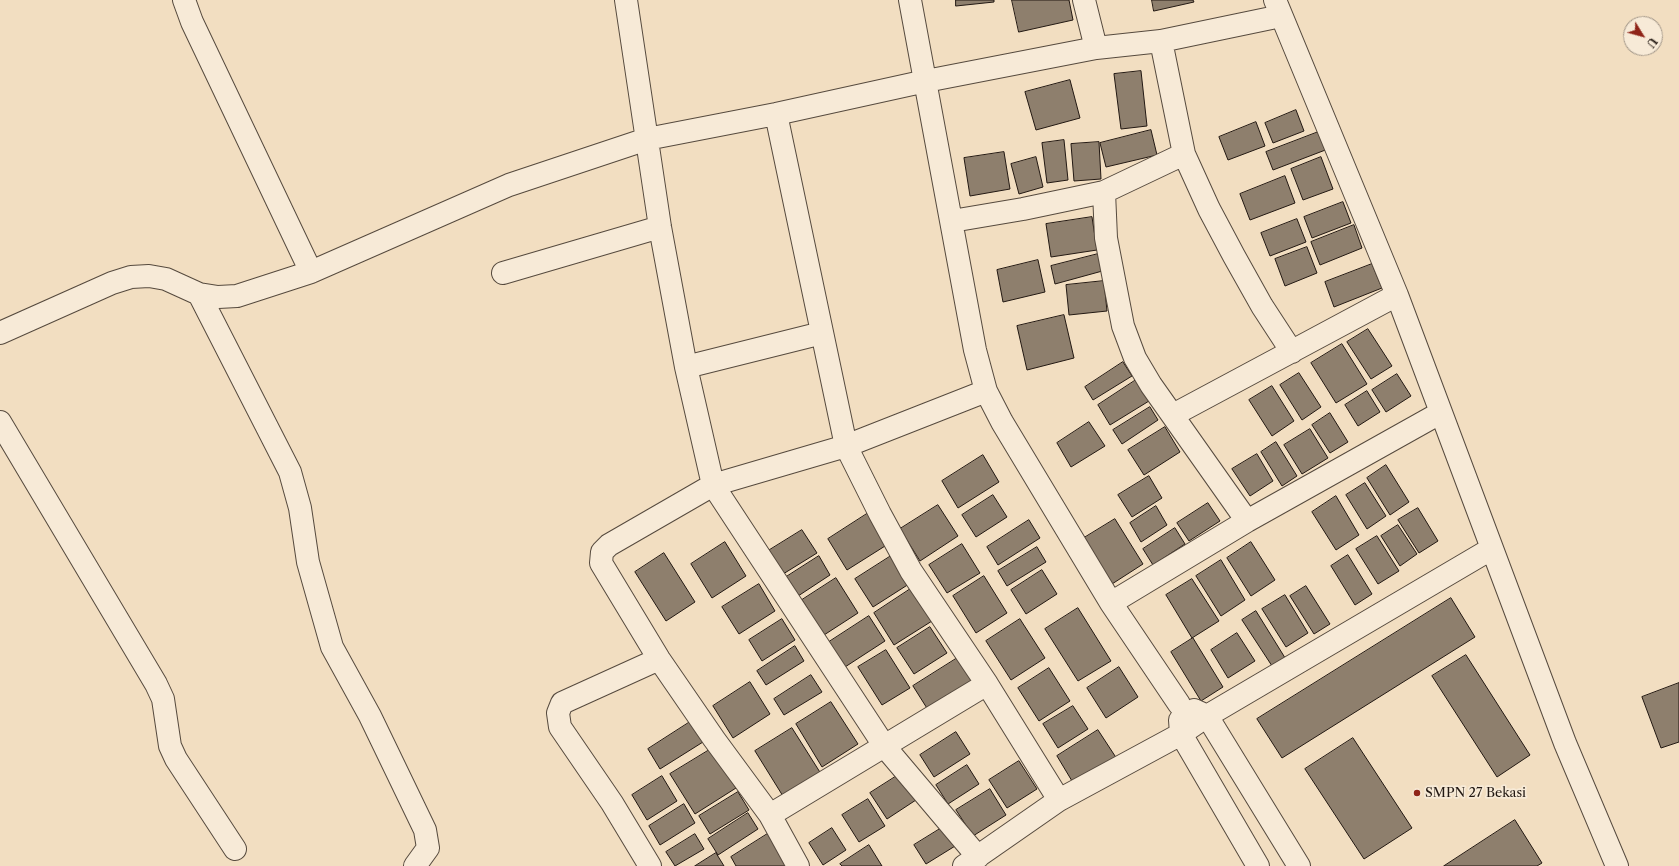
<!DOCTYPE html>
<html>
<head>
<meta charset="utf-8">
<style>
  body { margin:0 }
  #map { position:relative; width:1679px; height:866px; overflow:hidden; background:#f2dec1; font-family:"Libre Caslon Text",serif }
  canvas { display:block }
  .north { position:absolute; left:1623px; top:16px; width:40px; height:40px; box-sizing:border-box; background:#f7ead7; border:1px solid #a29688; border-radius:50%; rotate:127deg; font-size:11px; font-weight:700; line-height:16px; text-align:center; color:#221812 }
  .north::after { content:''; display:block; margin:auto; width:14px; height:18px; background:#8f2418; clip-path:polygon(50% 0,100% 100%,50% 72%,0 100%) }
</style>
</head>
<body>
<div id="map">
<canvas width="1679" height="866"></canvas>
<div class="north">U</div>
</div>
<script>
const ctx = document.querySelector('canvas').getContext('2d');
ctx.lineJoin = 'round';
function fill(path, color) { ctx.fillStyle = color; ctx.fill(path, 'evenodd'); }
function strokePath(path, color, width, dash) { ctx.strokeStyle = color; ctx.lineWidth = width; ctx.lineCap = dash ? 'butt' : 'round'; ctx.setLineDash(dash || []); ctx.stroke(path); }
function drawText(font, color, halo, rows, align = 'center') {
  ctx.font = font + ' "Libre Caslon Text",serif'; ctx.lineWidth = 3.5; ctx.setLineDash([]); ctx.textBaseline = 'middle'; ctx.strokeStyle = halo; ctx.fillStyle = color; for (const [text, x, y, turn = 0] of rows) {
    ctx.save(); ctx.translate(x, y); ctx.rotate((+turn || 0) * Math.PI / 180); ctx.textAlign = isNaN(turn) ? turn : align; if (halo) ctx.strokeText(text, 0, 0); ctx.fillText(text, 0, 0); ctx.restore();
  }
}
const building = new Path2D(`
  M956,0H994V2L956,6Z
  M1012,0H1069L1073,20L1019,32Z
  M1152,0H1193L1194,2L1154,11Z
  M1141,71L1147,126L1121,129L1114,74Z
  M1070,80L1080,118L1036,130L1025,92Z
  M1296,110L1304,131L1273,143L1265,123Z
  M1256,122L1265,146L1228,160L1219,137Z
  M1151,130L1157,155L1106,167L1100,143Z
  M1321,131L1328,149L1273,170L1266,152Z
  M1064,140L1068,180L1047,183L1042,143Z
  M1099,142L1101,179L1074,181L1071,144Z
  M1004,152L1010,189L970,196L964,158Z
  M1036,157L1043,187L1019,194L1011,164Z
  M1321,157L1333,189L1303,200L1291,169Z
  M1285,176L1295,203L1250,220L1240,194Z
  M1343,202L1351,223L1312,238L1304,217Z
  M1092,217L1097,250L1051,257L1046,224Z
  M1297,219L1306,242L1270,256L1261,233Z
  M1354,225L1362,248L1320,265L1311,242Z
  M1307,247L1317,273L1285,286L1275,259Z
  M1102,253L1106,270L1055,284L1051,266Z
  M1038,260L1045,292L1003,302L997,270Z
  M1372,264L1382,288L1334,307L1325,282Z
  M1104,281L1107,311L1069,315L1066,285Z
  M1064,315L1074,358L1027,370L1017,326Z
  M1368,329L1392,366L1371,379L1347,342Z
  M1342,344L1367,384L1336,403L1311,363Z
  M1123,362L1132,376L1093,400L1085,387Z
  M1299,373L1321,407L1302,420L1280,385Z
  M1397,374L1411,396L1386,412L1372,390Z
  M1136,380L1149,401L1110,425L1098,405Z
  M1272,386L1294,421L1272,436L1249,400Z
  M1367,391L1380,412L1358,426L1345,405Z
  M1150,407L1158,420L1122,444L1113,430Z
  M1330,413L1348,442L1330,453L1312,425Z
  M1089,422L1105,446L1071,467L1057,443Z
  M1165,427L1180,452L1144,475L1128,450Z
  M1310,429L1328,458L1302,474L1284,445Z
  M1276,442L1297,476L1282,486L1261,452Z
  M1257,454L1273,481L1250,496L1232,469Z
  M983,455L999,482L958,508L942,481Z
  M1386,465L1409,502L1390,515L1367,478Z
  M1149,476L1162,498L1132,517L1118,495Z
  M1365,483L1386,516L1367,529L1346,495Z
  M993,495L1007,517L976,537L962,515Z
  M1336,496L1359,535L1336,550L1312,512Z
  M1208,503L1220,521L1189,541L1177,523Z
  M938,505L958,536L920,561L900,529Z
  M1156,506L1167,525L1141,542L1130,523Z
  M1418,508L1438,541L1419,553L1398,520Z
  M873,510L893,541L847,570L828,539Z
  M1115,519L1143,564L1112,584L1084,538Z
  M1029,520L1040,538L998,565L987,547Z
  M1398,525L1417,554L1400,566L1381,536Z
  M1175,528L1185,544L1153,565L1143,549Z
  M802,530L817,553L775,579L760,556Z
  M1377,536L1399,571L1378,584L1356,549Z
  M725,542L746,576L712,598L691,564Z
  M1251,542L1275,580L1251,596L1227,558Z
  M962,544L980,573L947,593L929,565Z
  M1037,547L1046,562L1007,586L998,571Z
  M664,553L695,602L666,621L635,572Z
  M1348,555L1372,594L1355,605L1331,566Z
  M819,556L830,575L792,600L780,581Z
  M891,556L909,584L873,607L855,579Z
  M1221,560L1245,600L1221,616L1196,576Z
  M1042,570L1057,594L1026,614L1011,590Z
  M984,576L1007,613L976,633L953,596Z
  M836,578L858,613L824,635L802,600Z
  M1192,579L1219,621L1192,638L1166,595Z
  M759,584L775,611L739,634L722,607Z
  M1306,586L1330,624L1314,634L1290,596Z
  M912,588L932,621L894,645L874,613Z
  M1285,595L1308,633L1286,647L1262,609Z
  M1451,598L1475,637L1282,758L1257,719Z
  M1078,608L1111,661L1078,681L1045,629Z
  M1256,611L1287,661L1274,669L1242,620Z
  M869,616L885,641L845,667L829,642Z
  M782,619L795,640L762,661L749,640Z
  M1020,619L1045,658L1011,680L986,641Z
  M930,627L947,653L914,674L897,648Z
  M1237,633L1255,661L1228,678L1211,650Z
  M1193,638L1223,687L1201,701L1171,652Z
  M795,646L804,661L766,685L757,671Z
  M886,650L910,688L882,705L858,667Z
  M1466,655L1530,755L1497,777L1432,676Z
  M959,657L976,684L930,713L913,686Z
  M1119,667L1138,697L1106,718L1087,688Z
  M1049,668L1070,701L1039,721L1018,688Z
  M811,675L822,692L784,715L774,699Z
  M750,682L770,714L733,738L713,706Z
  M1679,683V742L1661,748L1642,697Z
  M831,702L858,744L822,767L796,724Z
  M1073,706L1088,729L1058,748L1043,724Z
  M690,722L703,742L660,769L648,749Z
  M792,728L823,777L786,801L755,751Z
  M1098,730L1117,759L1075,786L1057,756Z
  M956,732L970,754L934,777L920,755Z
  M1353,738L1412,828L1364,859L1305,769Z
  M711,749L736,788L695,814L670,774Z
  M1019,761L1037,789L1007,808L989,780Z
  M967,765L979,784L948,804L936,785Z
  M903,772L919,798L887,819L870,793Z
  M662,776L677,801L647,820L632,795Z
  M990,789L1006,815L973,836L956,810Z
  M738,792L749,810L710,834L699,816Z
  M868,799L885,826L859,842L842,815Z
  M684,804L695,823L660,845L649,826Z
  M748,813L758,829L718,855L708,839Z
  M1515,820L1542,863L1537,866H1444Z
  M948,824L960,843L926,864L914,845Z
  M832,828L846,850L823,865L809,843Z
  M769,833L789,866H736L731,857Z
  M695,834L704,849L675,866L666,852Z
  M869,845L882,866H842L840,864Z
  M716,853L724,866H695Z`);
fill(building, '#8e7f6d');
strokePath(building, '#221812', 1);
const street = new Path2D(`
  M184,0L192,22L311,272
  M626,0L660,227L686,367L713,485L885,747L978,857
  M910,0L975,350L986,391L1002,422L1111,603L1179,704
  M1084,0L1096,48
  M1275,0L1397,295L1565,743L1617,866
  M1161,41L1184,154L1209,209L1234,256L1262,306L1292,352
  M776,114L846,446L880,514L911,571L987,684L1059,800
  M1104,192L1106,238L1123,326L1135,358L1151,385L1247,521
  M952,221L1023,209L1104,192L1184,154
  M503,273L660,227
  M199,294L290,472L300,508L308,562L332,647L370,716L425,830L428,848L415,866
  M0,333L112,283L131,277L149,276L166,279L199,294L218,297L237,296L311,272L509,185L647,139L776,114L926,81L1096,48L1161,41L1281,16
  M686,367L822,333
  M1173,415L1397,295
  M0,422L156,684L163,699L170,746L176,759L235,849
  M1111,603L1247,521L1440,413
  M1194,710L1207,716L1299,866
  M1180,720L1181,734L1258,866
  M770,815L987,684
  M650,866L612,803L560,727L558,713L562,703L659,659
  M798,866L770,815L714,739L659,659L601,563L602,552L609,545L713,485L846,446L986,391
  M964,866L1059,800L1181,734L1207,716L1491,549`);
strokePath(street, '#564a3e', 24);
strokePath(street, '#f7ead7', 22);
for (const [x, y, r, color] of [
  [1417,793,4,"#8f2418"]
]) { const dot = new Path2D(); dot.arc(x, y, r, 0, 2 * Math.PI); ctx.fillStyle = color; ctx.fill(dot); strokePath(dot, '#f7ead7', 1.5); }
drawText('13px', '#221812', '#f7ead7', [
  ["SMPN 27 Bekasi",1425,793]
], 'left');
</script>
</body>
</html>
